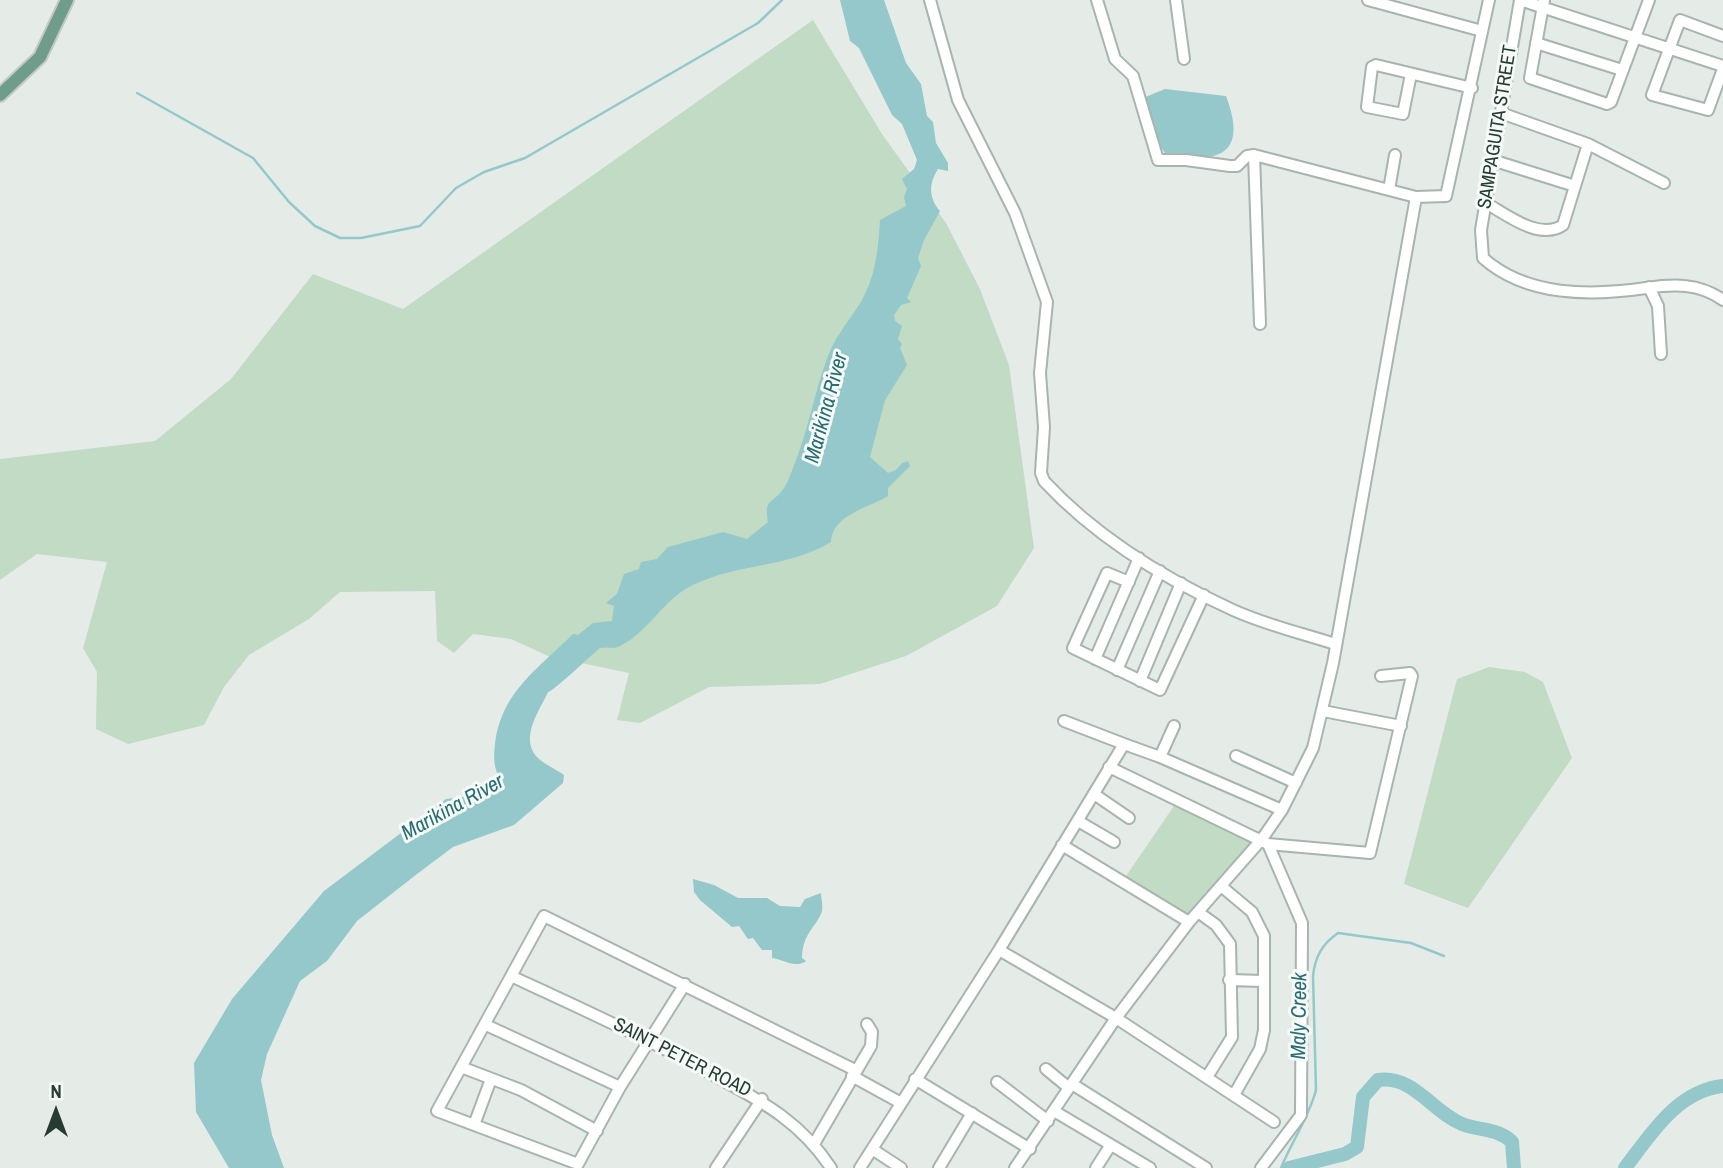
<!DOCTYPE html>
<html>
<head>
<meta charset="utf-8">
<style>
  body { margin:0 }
  #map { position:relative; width:1723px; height:1168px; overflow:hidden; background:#e5ece8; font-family:"Archivo Narrow",sans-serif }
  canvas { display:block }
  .north { position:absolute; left:21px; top:1077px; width:70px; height:70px; -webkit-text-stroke:5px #f5f9f7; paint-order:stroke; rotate:0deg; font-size:19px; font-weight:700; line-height:28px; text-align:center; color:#263c33 }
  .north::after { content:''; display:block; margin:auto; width:24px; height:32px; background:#263c33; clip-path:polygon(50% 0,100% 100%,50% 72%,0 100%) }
</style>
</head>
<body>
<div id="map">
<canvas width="1723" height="1168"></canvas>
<div class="north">N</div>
</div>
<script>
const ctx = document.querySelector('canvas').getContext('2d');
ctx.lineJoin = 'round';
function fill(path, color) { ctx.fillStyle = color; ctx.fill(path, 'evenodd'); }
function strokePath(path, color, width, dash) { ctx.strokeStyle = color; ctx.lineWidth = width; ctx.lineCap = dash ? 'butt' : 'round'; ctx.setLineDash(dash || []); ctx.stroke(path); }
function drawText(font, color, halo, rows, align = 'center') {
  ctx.font = font + ' "Archivo Narrow",sans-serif'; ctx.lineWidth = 6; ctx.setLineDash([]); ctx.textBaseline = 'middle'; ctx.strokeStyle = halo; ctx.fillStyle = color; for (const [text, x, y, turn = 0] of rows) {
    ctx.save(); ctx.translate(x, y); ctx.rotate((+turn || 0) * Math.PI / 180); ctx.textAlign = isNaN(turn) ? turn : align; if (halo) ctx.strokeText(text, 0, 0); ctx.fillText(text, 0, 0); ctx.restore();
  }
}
fill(new Path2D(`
  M813,20L882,134L946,223L980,289L1009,365L1034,548L997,606L906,656L820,684L709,687L640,723L617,720L629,673L548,656L511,639L473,634L454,653L437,641L435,591L340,592L309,619L249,655L224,687L204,725L128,744L96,729L97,672L83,648L107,562L37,554L0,580V459L155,441L231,379L313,274L403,309Z
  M1489,667L1525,672L1543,682L1572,758L1468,908L1404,884L1457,679Z
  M1178,800L1258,835L1188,918L1124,879Z`), '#c1dbc4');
fill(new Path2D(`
  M840,0H884L906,63L921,84L927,116L933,122L936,143L948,163V171L938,169C929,183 928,197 940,211L924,240L918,258L921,266L907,298L911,302L901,305L894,315L895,321L902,326L898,339L902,344L900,348L907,365L885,400L870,457L888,473L896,470L902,463L908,461L910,466L888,488V496C868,508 832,515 831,542C785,569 741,562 693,585C663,599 650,631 620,646C612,650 608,646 600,648C590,656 554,691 548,692C540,710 520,736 536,756C543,764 556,769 564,775L563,783L514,825L453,847L417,874L357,921L327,961L300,981L267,1054L261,1080L272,1135L284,1168H229L196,1112L194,1063L232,999L324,891L446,799L462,797L496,779L498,775C493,763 494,756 495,743C502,691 538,669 573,634L578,635L593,623L612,621L614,606L606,603L617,594L624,574L639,569L641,562L657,559L668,547L723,532L747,539L768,522C765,500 768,506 781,492C786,487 790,476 793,468C808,432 814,393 828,356C835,338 845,326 855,311C875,283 878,253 880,220L906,206L904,197L907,189L902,179L914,169L917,160L902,124L892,115L859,48L850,41Z
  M1165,89L1226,96C1249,156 1217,165 1165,153L1156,140L1143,98Z
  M693,879L714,885L738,898H767L780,906L800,907L805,899L821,893C821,899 824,908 821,914C812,932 803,934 802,958L806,961C794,969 783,959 772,958V950H762L753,938L748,939L739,926L732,927L700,900L694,892Z`), '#94c8ca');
strokePath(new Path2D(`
  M137,93L253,158L289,202L315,226L340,238H361L420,226L456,188L484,172L525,158L758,23L782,0
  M1281,1168C1292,1141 1309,1117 1316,1090L1313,976C1315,957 1322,944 1338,933L1411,943L1444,956`), '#94c8ca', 2.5);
strokePath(new Path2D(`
  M1289,1168L1345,1154L1357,1147L1363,1097L1378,1080C1414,1075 1432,1112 1462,1124C1480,1131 1498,1128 1512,1142L1514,1168
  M1625,1168C1651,1134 1677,1091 1723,1086`), '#94c8ca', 14);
const minor = new Path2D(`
  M930,0L958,100L1015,213L1047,302L1040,373L1044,427L1041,473L1044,481C1095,536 1165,579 1233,610C1266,625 1301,633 1335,644
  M1097,0L1115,59L1133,76L1158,160H1186L1230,166H1237L1247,156L1254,155L1389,190
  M1176,0L1184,59
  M1368,0L1482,31
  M1520,0L1481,230L1483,258C1527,297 1591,296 1646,288C1674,284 1699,283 1723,300
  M1520,0L1723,66
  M1544,0L1530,78L1607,104L1611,102L1649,0
  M1723,36L1680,20L1652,95L1708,110L1723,69
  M1536,43L1622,70
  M1411,74L1403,114L1367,107L1372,67L1376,65L1472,88
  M1501,113L1588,144L1664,183
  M1254,155L1260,324
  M1395,155L1389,190L1416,197
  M1492,160L1575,186
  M1486,203C1507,215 1540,241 1563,225L1588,144
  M1649,287L1658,306L1661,354
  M1129,582L1107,573L1073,648L1160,690L1204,595
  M1095,659L1139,558
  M1117,670L1160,571
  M1140,681L1181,583
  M1323,711L1401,726
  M1064,721L1124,744
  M1236,756L1296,783
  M1160,757L1174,726
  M1109,767L1268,844L1302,923L1301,1115L1261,1168
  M1094,794L1129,818
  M1078,821L1114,842
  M1268,844L1370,853L1412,676L1410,673L1381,676
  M1062,845L1189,922
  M1221,886L1252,912L1264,936V1030L1260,1049L1234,1095
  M1198,912L1216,925L1230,944L1232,1037L1207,1077
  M999,950L1116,1018L1274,1122
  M513,977C576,1006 640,1035 701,1068C752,1097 797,1116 831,1168
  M1229,980L1263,981
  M685,984L620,1087L578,1164L437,1111L544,916L855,1070
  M486,1025L620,1087
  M461,1067L521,1090L597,1131
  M1046,1069L1069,1088
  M852,1076L901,1103
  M915,1079L1030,1149
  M997,1082L1048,1121
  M1072,1084L1206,1168
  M1054,1111L1150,1168
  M474,1125L491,1079
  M814,1144L871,1046L872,1032L867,1024
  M872,1149L901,1168
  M716,1168L762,1099
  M860,1168L999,950L1124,744L1160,757L1282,810
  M939,1168L972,1113
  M1015,1168L1116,1018L1189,922L1262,839L1282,810L1313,748L1333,663L1416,197L1446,196L1489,0
  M1096,1168L1110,1146`);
const major = new Path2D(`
  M0,95L40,57L67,0`);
strokePath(minor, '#a8b4ae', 14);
strokePath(major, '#c2c8c6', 16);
strokePath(minor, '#fff', 10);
strokePath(major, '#6f9c8b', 12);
drawText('19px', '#263c33', '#f5f9f7', [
  ["SAMPAGUITA STREET",1498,127,-81],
  ["SAINT PETER ROAD",682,1058,27]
]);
drawText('italic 21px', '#276d71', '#f5f9f7', [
  ["Marikina River",827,408,-75],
  ["Marikina River",453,808,-29],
  ["Maly Creek",1300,1016,-89]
]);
</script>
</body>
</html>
